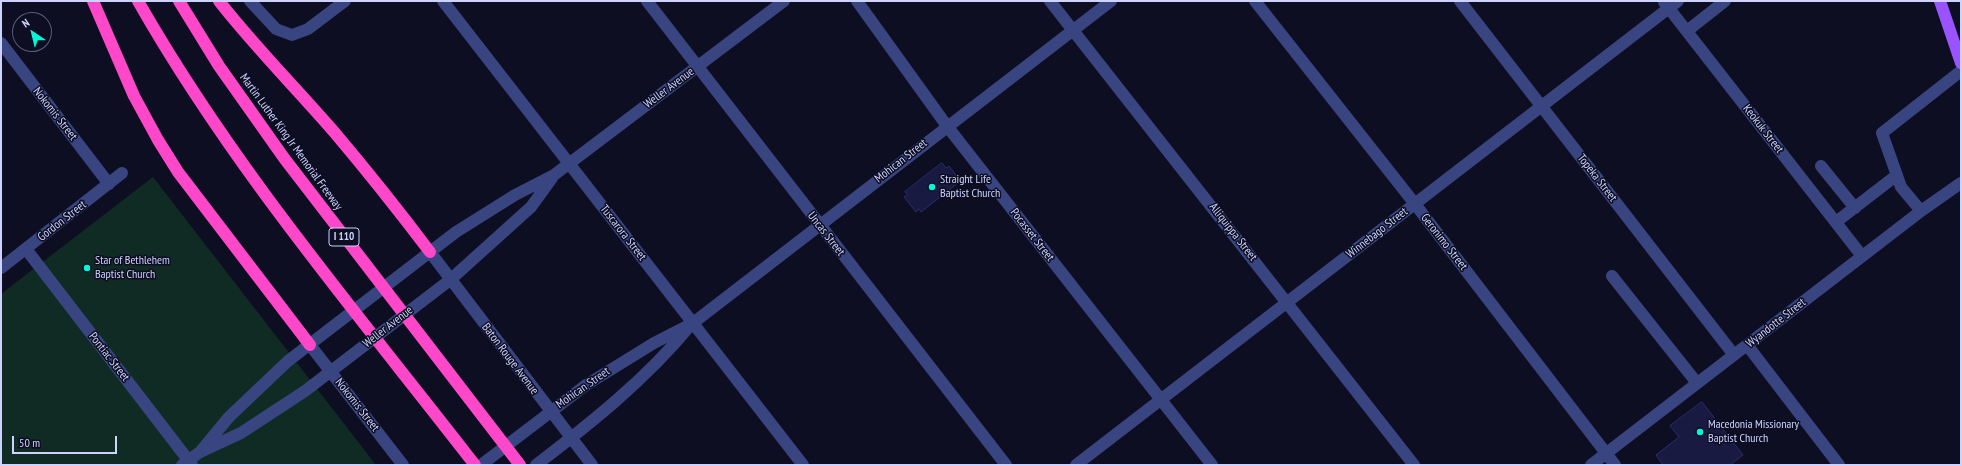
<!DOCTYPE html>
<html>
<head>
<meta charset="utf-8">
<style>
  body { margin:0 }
  #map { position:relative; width:1962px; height:466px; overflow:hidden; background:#0d0e21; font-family:"PT Sans Narrow",sans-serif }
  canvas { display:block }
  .frame { position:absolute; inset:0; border:2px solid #cdd2ff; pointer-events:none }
  .north { position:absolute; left:12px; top:12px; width:40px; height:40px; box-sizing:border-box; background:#0d0e21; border:1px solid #5a5c7a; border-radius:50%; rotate:325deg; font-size:11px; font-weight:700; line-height:16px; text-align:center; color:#cdd2ff }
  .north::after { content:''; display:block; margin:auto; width:14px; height:18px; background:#00f8d9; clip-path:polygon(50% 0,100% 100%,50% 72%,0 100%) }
  .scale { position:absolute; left:12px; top:436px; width:105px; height:18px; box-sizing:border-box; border:2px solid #cdd2ff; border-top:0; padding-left:5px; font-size:12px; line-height:14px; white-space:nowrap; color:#cdd2ff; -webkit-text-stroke:3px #0d0e21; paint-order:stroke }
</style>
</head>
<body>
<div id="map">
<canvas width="1962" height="466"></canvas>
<div class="frame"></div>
<div class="north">N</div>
<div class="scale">50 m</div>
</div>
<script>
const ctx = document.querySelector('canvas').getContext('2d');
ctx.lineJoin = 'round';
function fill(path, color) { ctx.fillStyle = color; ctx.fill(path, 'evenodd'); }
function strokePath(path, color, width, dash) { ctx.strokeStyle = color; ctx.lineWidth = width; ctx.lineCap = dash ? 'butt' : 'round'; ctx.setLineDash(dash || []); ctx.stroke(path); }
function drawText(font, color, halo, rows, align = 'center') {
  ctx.font = font + ' "PT Sans Narrow",sans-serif'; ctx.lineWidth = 3; ctx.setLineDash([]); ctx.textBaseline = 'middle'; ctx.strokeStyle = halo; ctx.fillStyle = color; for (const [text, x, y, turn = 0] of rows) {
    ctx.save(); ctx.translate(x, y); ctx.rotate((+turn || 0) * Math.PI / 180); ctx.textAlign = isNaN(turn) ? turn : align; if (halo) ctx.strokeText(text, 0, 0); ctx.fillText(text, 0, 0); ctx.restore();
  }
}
fill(new Path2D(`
  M153,177L376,465H1V294Z`), '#102b24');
const building = new Path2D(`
  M942,163L946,168L949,166L956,175L953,177L958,183L921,212L919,209L916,212L904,197L908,194L905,192Z
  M1702,402L1743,455L1730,465H1663L1656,455L1679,437L1670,426Z`);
fill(building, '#191a42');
strokePath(building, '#2b2d6e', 1);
strokePath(new Path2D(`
  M250,1L276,29L292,35L308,29L345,1
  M443,1L803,465
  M647,1L1006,465
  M857,1L947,126L1212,465
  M1050,1L1414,465
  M1255,1L1415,204L1615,465
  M1460,1L1734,355
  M1664,2L1862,256
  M1687,31L1725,1
  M1,43L109,184
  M1821,166L1855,208
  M1921,211L1901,187L1882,133L1961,71
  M1836,222L1897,175
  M26,249L192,465
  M430,252L592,465
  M1,268L122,173
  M1612,276L1697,383
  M310,345L403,465
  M1747,345L1839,465
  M200,452L229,417L288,361L456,232L515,195L554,175L784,1
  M182,465L200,452L241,433L305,391L450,280L531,207L552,178
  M481,465L586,385L654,343L693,323L1111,1
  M536,465C591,423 645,380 689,327
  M1076,465L1678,1
  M1591,465L1921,211L1961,183`), '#384580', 12);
strokePath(new Path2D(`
  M1940,1L1961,63`), '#9954ff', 12);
strokePath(new Path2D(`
  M93,1L134,96L158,140L178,172L310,345
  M219,1C255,47 297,89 335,133C368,172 399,211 430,252`), '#ff48c9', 12);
strokePath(new Path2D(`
  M138,1C233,168 358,314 475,465
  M179,1L219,66L284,158L520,465`), '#ff48c9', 12);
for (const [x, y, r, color] of [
  [932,187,4,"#00f8d9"],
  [87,268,4,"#00f8d9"],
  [1700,432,4,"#00f8d9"]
]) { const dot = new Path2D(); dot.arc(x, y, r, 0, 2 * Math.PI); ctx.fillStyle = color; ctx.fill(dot); strokePath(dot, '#0d0e21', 1.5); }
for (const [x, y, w] of [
  [344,237,30]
]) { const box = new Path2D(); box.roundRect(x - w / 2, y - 9, w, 18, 3); ctx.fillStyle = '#0d0e21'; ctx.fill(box); strokePath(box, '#cdd2ff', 1); }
drawText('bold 11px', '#cdd2ff', null, [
  ["I 110",344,237]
]);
drawText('12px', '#cdd2ff', '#0d0e21', [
  ["Weller Avenue",669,88,-37],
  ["Nokomis Street",55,114,52],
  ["Keokuk Street",1763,129,52],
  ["Martin Luther King Jr Memorial Freeway",291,142,54],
  ["Mohican Street",901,161,-38],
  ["Topeka Street",1597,178,52],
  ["Gordon Street",62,221,-38],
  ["Alliquippa Street",1233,232,52],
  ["Tuscarora Street",623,233,52],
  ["Winnebago Street",1377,233,-38],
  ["Uncas Street",826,234,52],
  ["Pocasset Street",1032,235,52],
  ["Geronimo Street",1444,242,52],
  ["Wyandotte Street",1776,323,-38],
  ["Weller Avenue",388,327,-38],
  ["Pontiac Street",109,357,52],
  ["Baton Rouge Avenue",510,359,53],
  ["Mohican Street",583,388,-35],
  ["Nokomis Street",357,405,52]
]);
drawText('12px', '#cdd2ff', '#0d0e21', [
  ["Straight Life",940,180],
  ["Baptist Church",940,194],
  ["Star of Bethlehem",95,261],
  ["Baptist Church",95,275],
  ["Macedonia Missionary",1708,425],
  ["Baptist Church",1708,439]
], 'left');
</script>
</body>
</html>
